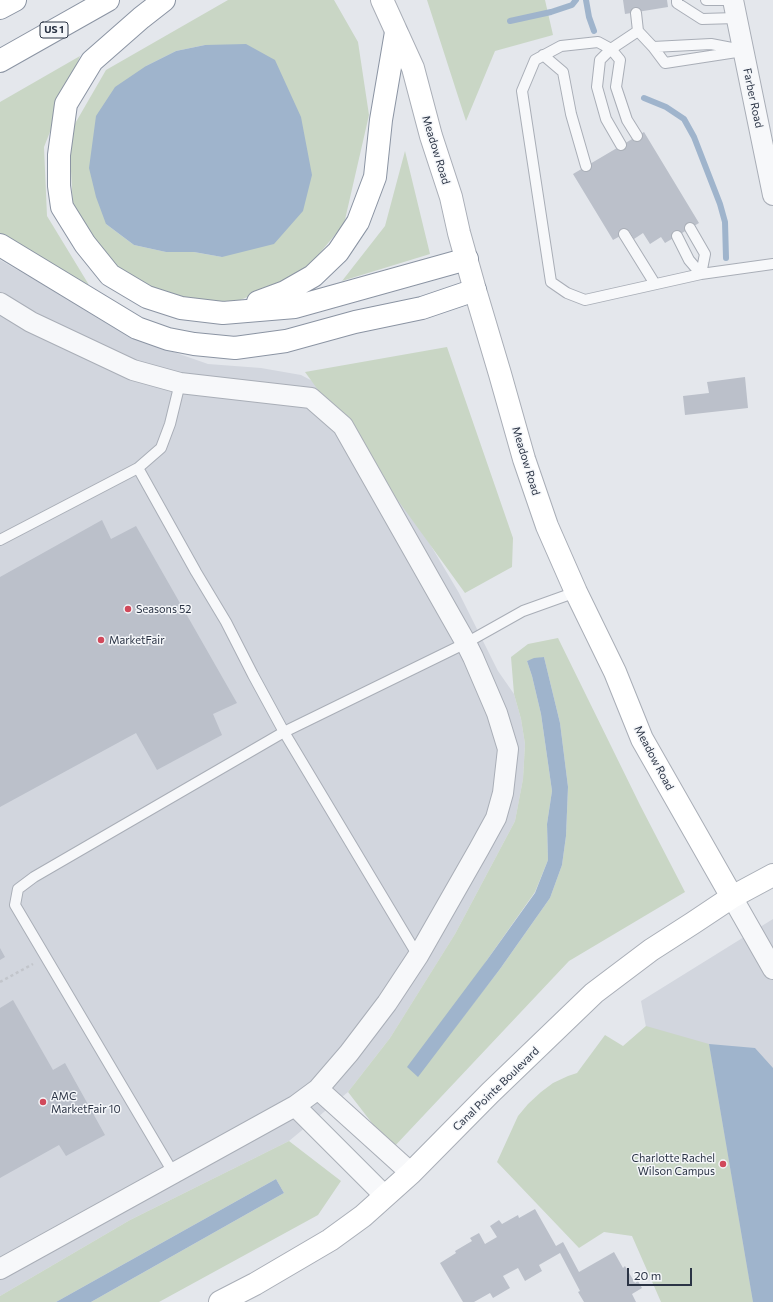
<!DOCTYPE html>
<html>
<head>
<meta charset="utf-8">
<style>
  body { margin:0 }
  #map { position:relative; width:773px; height:1302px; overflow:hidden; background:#e4e7ec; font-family:Commissioner,sans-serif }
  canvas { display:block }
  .scale { position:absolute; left:627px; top:1268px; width:65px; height:18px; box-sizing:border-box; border:2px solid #2b3445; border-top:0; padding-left:5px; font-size:12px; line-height:14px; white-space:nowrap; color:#2b3445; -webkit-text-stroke:3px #f4f6f9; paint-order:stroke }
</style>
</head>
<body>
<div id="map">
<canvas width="773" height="1302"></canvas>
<div class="scale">20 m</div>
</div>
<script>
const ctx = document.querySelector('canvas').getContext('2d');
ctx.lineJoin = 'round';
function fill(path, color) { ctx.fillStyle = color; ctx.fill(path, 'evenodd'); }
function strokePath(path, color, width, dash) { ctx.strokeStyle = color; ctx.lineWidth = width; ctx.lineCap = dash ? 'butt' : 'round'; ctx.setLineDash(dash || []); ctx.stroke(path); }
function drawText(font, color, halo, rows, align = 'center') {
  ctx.font = font + ' Commissioner,sans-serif'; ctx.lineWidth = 3; ctx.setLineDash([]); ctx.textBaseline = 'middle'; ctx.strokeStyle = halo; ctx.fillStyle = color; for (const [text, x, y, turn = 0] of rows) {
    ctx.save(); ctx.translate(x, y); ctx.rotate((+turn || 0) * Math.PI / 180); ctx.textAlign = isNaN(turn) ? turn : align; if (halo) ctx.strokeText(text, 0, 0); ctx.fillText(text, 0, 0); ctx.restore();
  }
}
fill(new Path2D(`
  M0,260L145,342L208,364L261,368L301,375L347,399L377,455L459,593L498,671L514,694L521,719L525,744L523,779L515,821L455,934L390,1038L348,1092L289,1141L130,1220L0,1296Z
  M773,919V1302H699L641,1001Z`), '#d2d6de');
fill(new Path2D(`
  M228,0H334L358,42L369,115L344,224L304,272L229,305L165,297L109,261L73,208L69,134L106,70ZM205,45L222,257L194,252H166L134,245L106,224L146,66L176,51Z
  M427,0H545L553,35L495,51L466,121Z
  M80,56L44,147L47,216L89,285L0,236V102Z
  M405,151L430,254L342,281L385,226Z
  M447,347L513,538L512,567L465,593L305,372Z
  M558,638L640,805L685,892L569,961L392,1149L348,1092L390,1038L455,934L515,821L523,779L525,744L521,719L514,694L511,657L528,644ZM544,657L560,723L568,787L566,836L562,865L550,898L500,969L417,1076L487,960L535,892L548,860L547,824L552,791L541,714L532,676L527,661Z
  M646,1026L709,1044L753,1302H661L632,1236L604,1232L579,1248L497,1162L518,1116L528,1104L541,1092L553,1083L568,1076L577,1073L605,1035L623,1046Z
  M289,1141L341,1181L318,1215L159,1302H91L284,1193L276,1179L56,1302H0V1296L130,1220Z`), '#c9d6c5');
fill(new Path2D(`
  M246,44L275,60L301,117L312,175L303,211L274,244L222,257L194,252H166L134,245L106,224L96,197L89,168L96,116L115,87L146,66L176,51L205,45Z
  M544,657L560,723L568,787L566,836L562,865L550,898L500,969L418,1077L407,1067L487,960L535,893L548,860L547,824L552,791L541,714L532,676L527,661L534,658Z
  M709,1044L755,1048L773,1068V1302H753Z
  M276,1179L284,1193L91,1302H56Z`), '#9fb4cc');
strokePath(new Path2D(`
  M586,0L589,17L594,31
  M510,21L551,12L572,5L576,0
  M644,98L666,107L684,119L694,137L720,204L725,222L726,258`), '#9fb4cc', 6);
fill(new Path2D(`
  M623,0H667L668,7L625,14Z
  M644,132L699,223L665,243L661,237L650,244L643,233L634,239L629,231L613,240L573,174Z
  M745,377L748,408L685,415L683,396L709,393L707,382Z
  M102,520L111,539L136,526L237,703L213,714L222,735L157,770L136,733L0,807V577Z
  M0,948L5,957L0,960Z
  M13,1000L53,1070L65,1063L105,1135L66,1156L59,1145L0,1178V1008Z
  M535,1209L556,1246L563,1242L579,1272L614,1252L623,1268L625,1266L635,1283L638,1281L642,1288L632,1294L636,1302H584L578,1292L580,1291L560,1253L539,1265L542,1271L525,1281L518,1268L503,1276L510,1288L493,1298L490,1293L474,1302H463L440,1263L456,1253L455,1251L472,1241L470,1238L479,1233L485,1244L497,1237L490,1226L499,1220L502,1224L518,1215L519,1218Z`), '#bbc0ca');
const lane = new Path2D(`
  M677,0V3L702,19L736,18
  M706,0H726
  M636,13L638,31L653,47L665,63L743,51
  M653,47L711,44L737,49
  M543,55L563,72L571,114L586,166
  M637,136L627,120L616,87L620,60L611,49L638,31
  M621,145L606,119L597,87L600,60L611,49L598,42L561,46L535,60L522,91L551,282L567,293L585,300L701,274L773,264
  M690,228L705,254L701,274
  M624,234L655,284
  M677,236L689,260L701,274
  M138,468L196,572L226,622L253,675L284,732L418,956
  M0,540L138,468L161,448L170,424L180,383
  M174,1174L15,905L18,889L34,877L284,732L466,643L523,611L576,592`);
const street = new Path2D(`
  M733,0L773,195
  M0,303L31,322L133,370L180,383L311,398L343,426L466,643L473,657L497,713L508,749L503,793L496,818L479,849L418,956L387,1003L349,1053L318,1089L295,1106L0,1269
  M732,897L773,969
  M318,1089L411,1173
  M295,1106L385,1196`);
const secondary = new Path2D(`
  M382,0L413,68L431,136L451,197L459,233L475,290L500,374L524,459L547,526L576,592L615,672L642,739L732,897
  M220,1302L255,1284L330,1240L363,1216L411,1173L490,1093L594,993L651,950L693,923L732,897L773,875`);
const highway = new Path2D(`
  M164,0L141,18L92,61L66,104L59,155V186L62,207L85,244L110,275L147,297L181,308L223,313L295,307L467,259
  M0,8L15,0
  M0,61L108,0
  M0,245L137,328L168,339L194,344L235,348L286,341L355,322L422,308L475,290
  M258,302L285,292L313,276L338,252L358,222L375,177L381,120L396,32`);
strokePath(lane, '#a9aeb7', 12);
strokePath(street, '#a9aeb7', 22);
strokePath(secondary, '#a9aeb7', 24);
strokePath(highway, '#8b94a3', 24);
strokePath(new Path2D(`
  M0,982L33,964`), '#c2c5cb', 2.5, [3, 3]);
strokePath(lane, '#f7f8fa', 10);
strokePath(street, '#f7f8fa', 20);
strokePath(secondary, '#fff', 22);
strokePath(highway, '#fff', 22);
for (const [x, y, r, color] of [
  [128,609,4,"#d1495b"],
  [101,640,4,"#d1495b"],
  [43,1102,4,"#d1495b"],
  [723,1164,4,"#d1495b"]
]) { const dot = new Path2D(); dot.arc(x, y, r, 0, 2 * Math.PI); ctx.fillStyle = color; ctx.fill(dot); strokePath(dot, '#f4f6f9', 1.5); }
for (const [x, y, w] of [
  [54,30,28]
]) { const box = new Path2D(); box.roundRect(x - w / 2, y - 8, w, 16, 3); ctx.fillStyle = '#f4f6f9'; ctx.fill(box); strokePath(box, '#2b3445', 1); }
drawText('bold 10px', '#2b3445', null, [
  ["US 1",54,30]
]);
drawText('11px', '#2b3445', '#f4f6f9', [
  ["Farber Road",753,98,78],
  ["Meadow Road",436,150,73],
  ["Meadow Road",526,461,73],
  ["Meadow Road",654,758,62],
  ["Canal Pointe Boulevard",496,1089,-44]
]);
drawText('11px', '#2b3445', '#f4f6f9', [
  ["Seasons 52",136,609],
  ["MarketFair",109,640],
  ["AMC",51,1096],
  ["MarketFair 10",51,1109],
  ["Charlotte Rachel",715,1158,"right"],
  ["Wilson Campus",715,1171,"right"]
], 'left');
</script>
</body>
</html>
